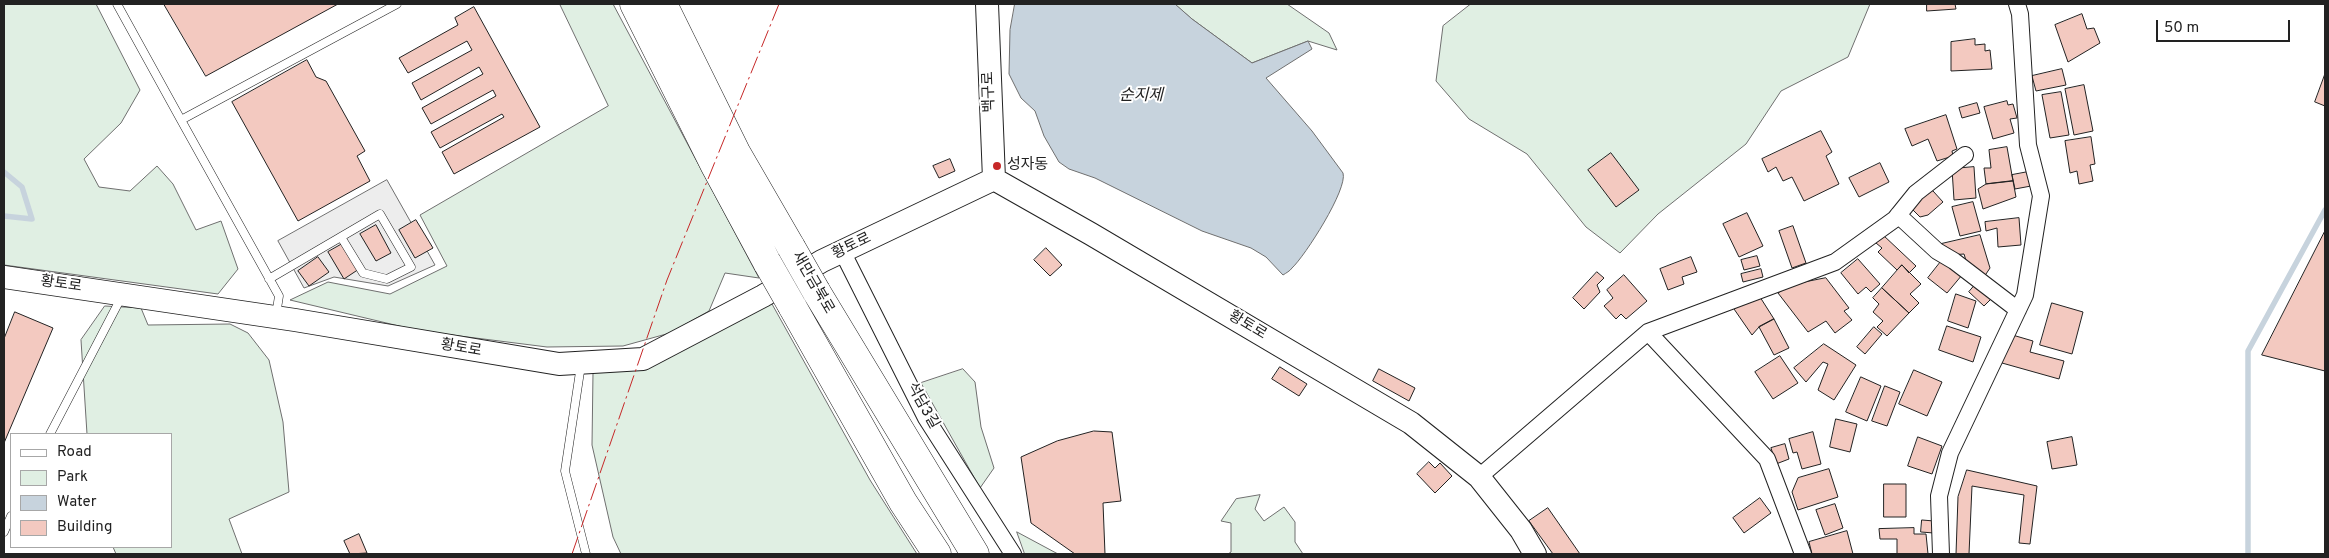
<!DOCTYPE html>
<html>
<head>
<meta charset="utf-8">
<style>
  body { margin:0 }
  #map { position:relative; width:2329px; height:558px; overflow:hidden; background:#fff; font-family:Overpass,sans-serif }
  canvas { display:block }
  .frame { position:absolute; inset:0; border:5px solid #222; pointer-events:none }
  .legend { position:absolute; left:10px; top:433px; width:162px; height:115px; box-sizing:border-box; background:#fff; border:1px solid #a7a7a7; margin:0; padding:6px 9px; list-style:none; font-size:15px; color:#222 }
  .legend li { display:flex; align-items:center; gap:10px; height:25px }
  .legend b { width:25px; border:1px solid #a7a7a7 }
  .scale { position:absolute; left:2156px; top:20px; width:134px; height:22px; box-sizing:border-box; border:2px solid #222; border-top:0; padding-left:6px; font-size:15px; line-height:18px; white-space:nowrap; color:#222; -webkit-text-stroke:4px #fff; paint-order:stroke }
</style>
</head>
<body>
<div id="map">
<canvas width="2329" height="558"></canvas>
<div class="frame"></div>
<ul class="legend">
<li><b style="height:6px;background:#fff"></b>Road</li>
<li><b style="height:14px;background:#e0efe3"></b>Park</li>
<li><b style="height:14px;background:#c7d3dd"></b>Water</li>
<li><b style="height:14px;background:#f3c9c0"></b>Building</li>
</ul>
<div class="scale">50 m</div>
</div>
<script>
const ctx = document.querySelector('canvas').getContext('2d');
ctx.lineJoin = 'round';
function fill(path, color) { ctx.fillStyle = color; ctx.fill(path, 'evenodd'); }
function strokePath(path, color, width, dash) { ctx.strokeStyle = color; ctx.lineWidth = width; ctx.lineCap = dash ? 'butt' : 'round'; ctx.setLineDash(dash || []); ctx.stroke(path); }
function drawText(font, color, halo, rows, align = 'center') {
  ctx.font = font + ' Overpass,"Noto Sans KR",sans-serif'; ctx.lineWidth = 4; ctx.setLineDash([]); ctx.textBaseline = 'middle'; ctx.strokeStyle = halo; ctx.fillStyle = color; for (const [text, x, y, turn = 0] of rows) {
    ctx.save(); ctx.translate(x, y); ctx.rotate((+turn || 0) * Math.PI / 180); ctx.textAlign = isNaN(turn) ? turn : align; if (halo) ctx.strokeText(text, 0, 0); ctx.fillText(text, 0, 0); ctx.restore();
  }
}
const green = new Path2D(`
  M4,4H96L140,90L121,123L84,159L99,187L130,191L157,166L173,184L196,230L221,221L238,269L218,294L4,265Z
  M560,4H613L759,278L725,273L709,311L670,333L623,346L547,347L420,331L290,300L328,282L390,294L447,266L420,215L608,106Z
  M1175,4H1287L1329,33L1337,50L1308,41L1252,63L1192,19Z
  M1471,4H1870L1848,57L1781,91L1746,144L1658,214L1620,253L1586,227L1527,154L1469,119L1436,81L1443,26Z
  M772,304L870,480L917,554H621L613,537L592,445L593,373Z
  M105,306L141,308L148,325L230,324L248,333L269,360L283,422L289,492L229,519L242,554H116L113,547H171V434H87L81,340Z
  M963,369L975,382L981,427L994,468L980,488L921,383Z
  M1260,495L1255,509L1264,521L1284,507L1295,522V542L1303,554H1228L1231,552V523L1221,521L1236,499Z
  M1017,532L1058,554H1025Z`);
fill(green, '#e0efe3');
strokePath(green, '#6f6f6f', 1);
const parking = new Path2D(`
  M387,180L435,265L388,286L334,277L304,288L278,241Z`);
fill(parking, '#ededed');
strokePath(parking, '#6f6f6f', 1);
const water = new Path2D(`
  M1015,4H1175L1192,19L1252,63L1308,41L1312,49L1266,78L1312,131L1343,173C1348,189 1305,256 1292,268C1290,271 1286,273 1283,275L1266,257L1251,248L1202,231L1095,178L1069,169L1059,162L1044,136L1035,111L1021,98L1009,74L1010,30Z`);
fill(water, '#c7d3dd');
strokePath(water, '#6f6f6f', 1);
strokePath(new Path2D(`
  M4,172L22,187L32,219L4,216
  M2248,554V351L2325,210`), '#c7d3dd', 5.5);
const building = new Path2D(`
  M164,4H338L206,76Z
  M1927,4H1955L1956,9L1927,11Z
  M474,7L540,127L454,174L442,152L504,117L502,114L440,148L431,132L496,96L493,90L431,124L422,108L483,74L479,67L421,100L412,83L472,50L467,41L408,73L399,58L458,25L455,18Z
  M2082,14L2087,29L2094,28L2100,43L2068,62L2055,25Z
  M1975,39V45L1985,44V51L1990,50L1992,69L1951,71V42Z
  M307,60L316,77L326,81L365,151L357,156L370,181L298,221L232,102Z
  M2062,69L2066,85L2036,91L2032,76Z
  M2325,74V106L2315,102Z
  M2084,85L2093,131L2074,135L2065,89Z
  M2061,92L2069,135L2050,138L2042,95Z
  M2007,101L2008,105L2013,104L2017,118L2010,119L2014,133L1993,139L1984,107Z
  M1977,103L1980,113L1962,118L1959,108Z
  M1946,115L1957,149L1952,151L1953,156L1937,161L1928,139L1912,146L1905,129Z
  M1821,131L1832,152L1826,156L1839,184L1804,201L1792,177L1783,181L1776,167L1768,172L1762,159Z
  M2091,137L2095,164L2090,165L2093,181L2079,184L2077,171L2070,173L2065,141Z
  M2007,147L2013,181L1986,184L1984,168H1991L1989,150Z
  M1611,153L1639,190L1616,207L1588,170Z
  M950,159L955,171L939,178L933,166Z
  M1880,163L1889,182L1859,197L1849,178Z
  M1974,167L1976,198L1954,200L1952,169Z
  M2028,172L2031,186L2015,189L2012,175Z
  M2013,181L2016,197L1983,209L1978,189L1986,184Z
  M1933,191L1943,202L1928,215L1920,217L1913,210L1918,199Z
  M1973,202L1981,231L1960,236L1952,207Z
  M1747,213L1763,246L1739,257L1723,224Z
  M2019,218L2021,245L1998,247L1997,228L1986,231L1985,222Z
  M416,220L433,248L415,258L399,230Z
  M376,225L391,253L376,261L360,234Z
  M1793,226L1806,263L1792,268L1779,231Z
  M2325,231V371L2262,355Z
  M1883,235L1916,266L1909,273L1902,265L1897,270L1878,252L1882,248L1876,243Z
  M1980,235L1990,268L1984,277L1968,267L1964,254L1950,255L1941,244Z
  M344,243L359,269L344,279L328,252Z
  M1046,248L1062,265L1050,276L1034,260Z
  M1757,256L1760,266L1744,270L1741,260Z
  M318,257L329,272L309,286L298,271Z
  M1691,257L1697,272L1682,277L1684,284L1668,290L1660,269Z
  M1858,259L1880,284L1871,292L1866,287L1858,294L1841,273Z
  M1943,259L1962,275L1947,293L1928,278Z
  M1902,265L1921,284L1910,294L1919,303L1909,313L1882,288Z
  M1761,269L1763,277L1743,282L1741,274Z
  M1597,272L1604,278L1597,285L1600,292L1584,309L1573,298Z
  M1624,275L1647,301L1626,319L1621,314L1616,319L1604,306L1613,298L1607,290Z
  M1826,278L1849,308L1844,311L1852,320L1835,333L1826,321L1808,332L1778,293L1790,285Z
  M1975,285L1991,299L1984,306L1969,292Z
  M1882,288L1909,313L1887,336L1877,327L1883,321L1873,312L1879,304L1873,298Z
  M1956,294L1976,301L1968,328L1948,321Z
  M1760,297L1774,319L1759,327L1752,335L1734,309L1750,299Z
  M2052,303L2083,312L2072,354L2040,345Z
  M15,312L53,328L4,443V339Z
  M1774,319L1789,348L1774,355L1759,327Z
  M1947,326L1981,337L1973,362L1939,350Z
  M1874,327L1882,334L1865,354L1857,347Z
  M2009,334L2033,341L2030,352L2064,361L2059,379L2002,363Z
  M1824,344L1856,365L1834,400L1818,390L1828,364L1823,362L1806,382L1794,368Z
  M1780,356L1798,383L1773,399L1755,372Z
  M1280,367L1307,384L1299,396L1272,379Z
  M1379,369L1415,388L1409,401L1373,381Z
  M1914,370L1942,382L1927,416L1899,404Z
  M1861,377L1881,386L1867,421L1846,412Z
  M1885,386L1900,392L1887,426L1872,421Z
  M1836,419L1857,424L1850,452L1830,447Z
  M1094,431L1112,432L1121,501L1103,503L1105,554H1075L1031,523L1021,457L1057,441Z
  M1813,432L1821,464L1802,469L1797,452L1793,453L1789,439Z
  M1918,437L1942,446L1932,474L1908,466Z
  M2072,437L2077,465L2052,469L2047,442Z
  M1785,444L1789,459L1776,464L1771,448Z
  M1429,462L1435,468L1440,463L1452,476L1435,493L1417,474Z
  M1829,469L1838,497L1798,510L1792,492L1798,478Z
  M1967,470L2037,486L2030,544L2019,543L2024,495L1972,486L1969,554H1956L1958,497Z
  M1884,484H1906V517H1884Z
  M1760,498L1771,513L1744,533L1733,518Z
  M1835,504L1843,528L1825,535L1816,510Z
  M1548,508L1580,554H1553L1529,521Z
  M1922,520L1934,521V533L1921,532Z
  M1914,528V534H1926L1928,554H1897V539H1880L1879,529Z
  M1847,531L1853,554H1812L1809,542Z
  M359,534L367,553L350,554L344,541Z`);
fill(building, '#f3c9c0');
strokePath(building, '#222', 1);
const lane = new Path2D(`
  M117,4L181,120L397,4
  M181,120L279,296L276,315
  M269,279L380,214L411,267L387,279L363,273L341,237
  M581,365L565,471L586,554
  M50,434L122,296
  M4,532L11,516`);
const street = new Path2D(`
  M1898,215L1937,251L1954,261L2018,310
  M842,251L926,418L1013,554
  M1648,332L1767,459L1803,554
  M1479,477L1648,332L1835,262L1895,219L1916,193L1965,155
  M1941,554L1939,496L1950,453L2025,295L2041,196L2028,145L2020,14L2017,4`);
const secondary = new Path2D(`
  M987,4L994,179
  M4,277L295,320L559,364L643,359L763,296L822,261L994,179L1091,234L1411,423L1479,477L1521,530L1535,554`);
const highway = new Path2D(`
  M634,4L714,164L768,264
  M663,4L736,152L791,247
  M816,291L975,554
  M792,306L903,502L937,554`);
strokePath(lane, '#222', 9);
strokePath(street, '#222', 18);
strokePath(secondary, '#222', 24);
strokePath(highway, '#222', 29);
strokePath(lane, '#fff', 8);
strokePath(street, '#fff', 16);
strokePath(secondary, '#fff', 22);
strokePath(highway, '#fff', 28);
const highwayBridge = new Path2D(`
  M791,247L816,291
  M768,264L792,306`);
strokePath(highwayBridge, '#222', 29, []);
strokePath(highwayBridge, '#fff', 28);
strokePath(new Path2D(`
  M572,554L667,280L779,4`), '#c62828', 1, [18, 4, 2.5, 4]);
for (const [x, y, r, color] of [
  [997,166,5,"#c62828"]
]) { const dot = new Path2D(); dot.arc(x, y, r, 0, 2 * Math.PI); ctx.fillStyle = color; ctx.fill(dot); strokePath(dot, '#fff', 2); }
drawText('15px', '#222', '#fff', [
  ["백구로",990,92,-92],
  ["황토로",852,247,-26],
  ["새만금북로",812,283,60],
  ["황토로",61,285,8],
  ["황토로",1247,326,31],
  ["황토로",461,349,10],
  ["석담3길",922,406,61]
]);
drawText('15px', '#222', '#fff', [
  ["성자동",1007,166]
], 'left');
drawText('italic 16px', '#222', '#fff', [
  ["순지제",1141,97]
]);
</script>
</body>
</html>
